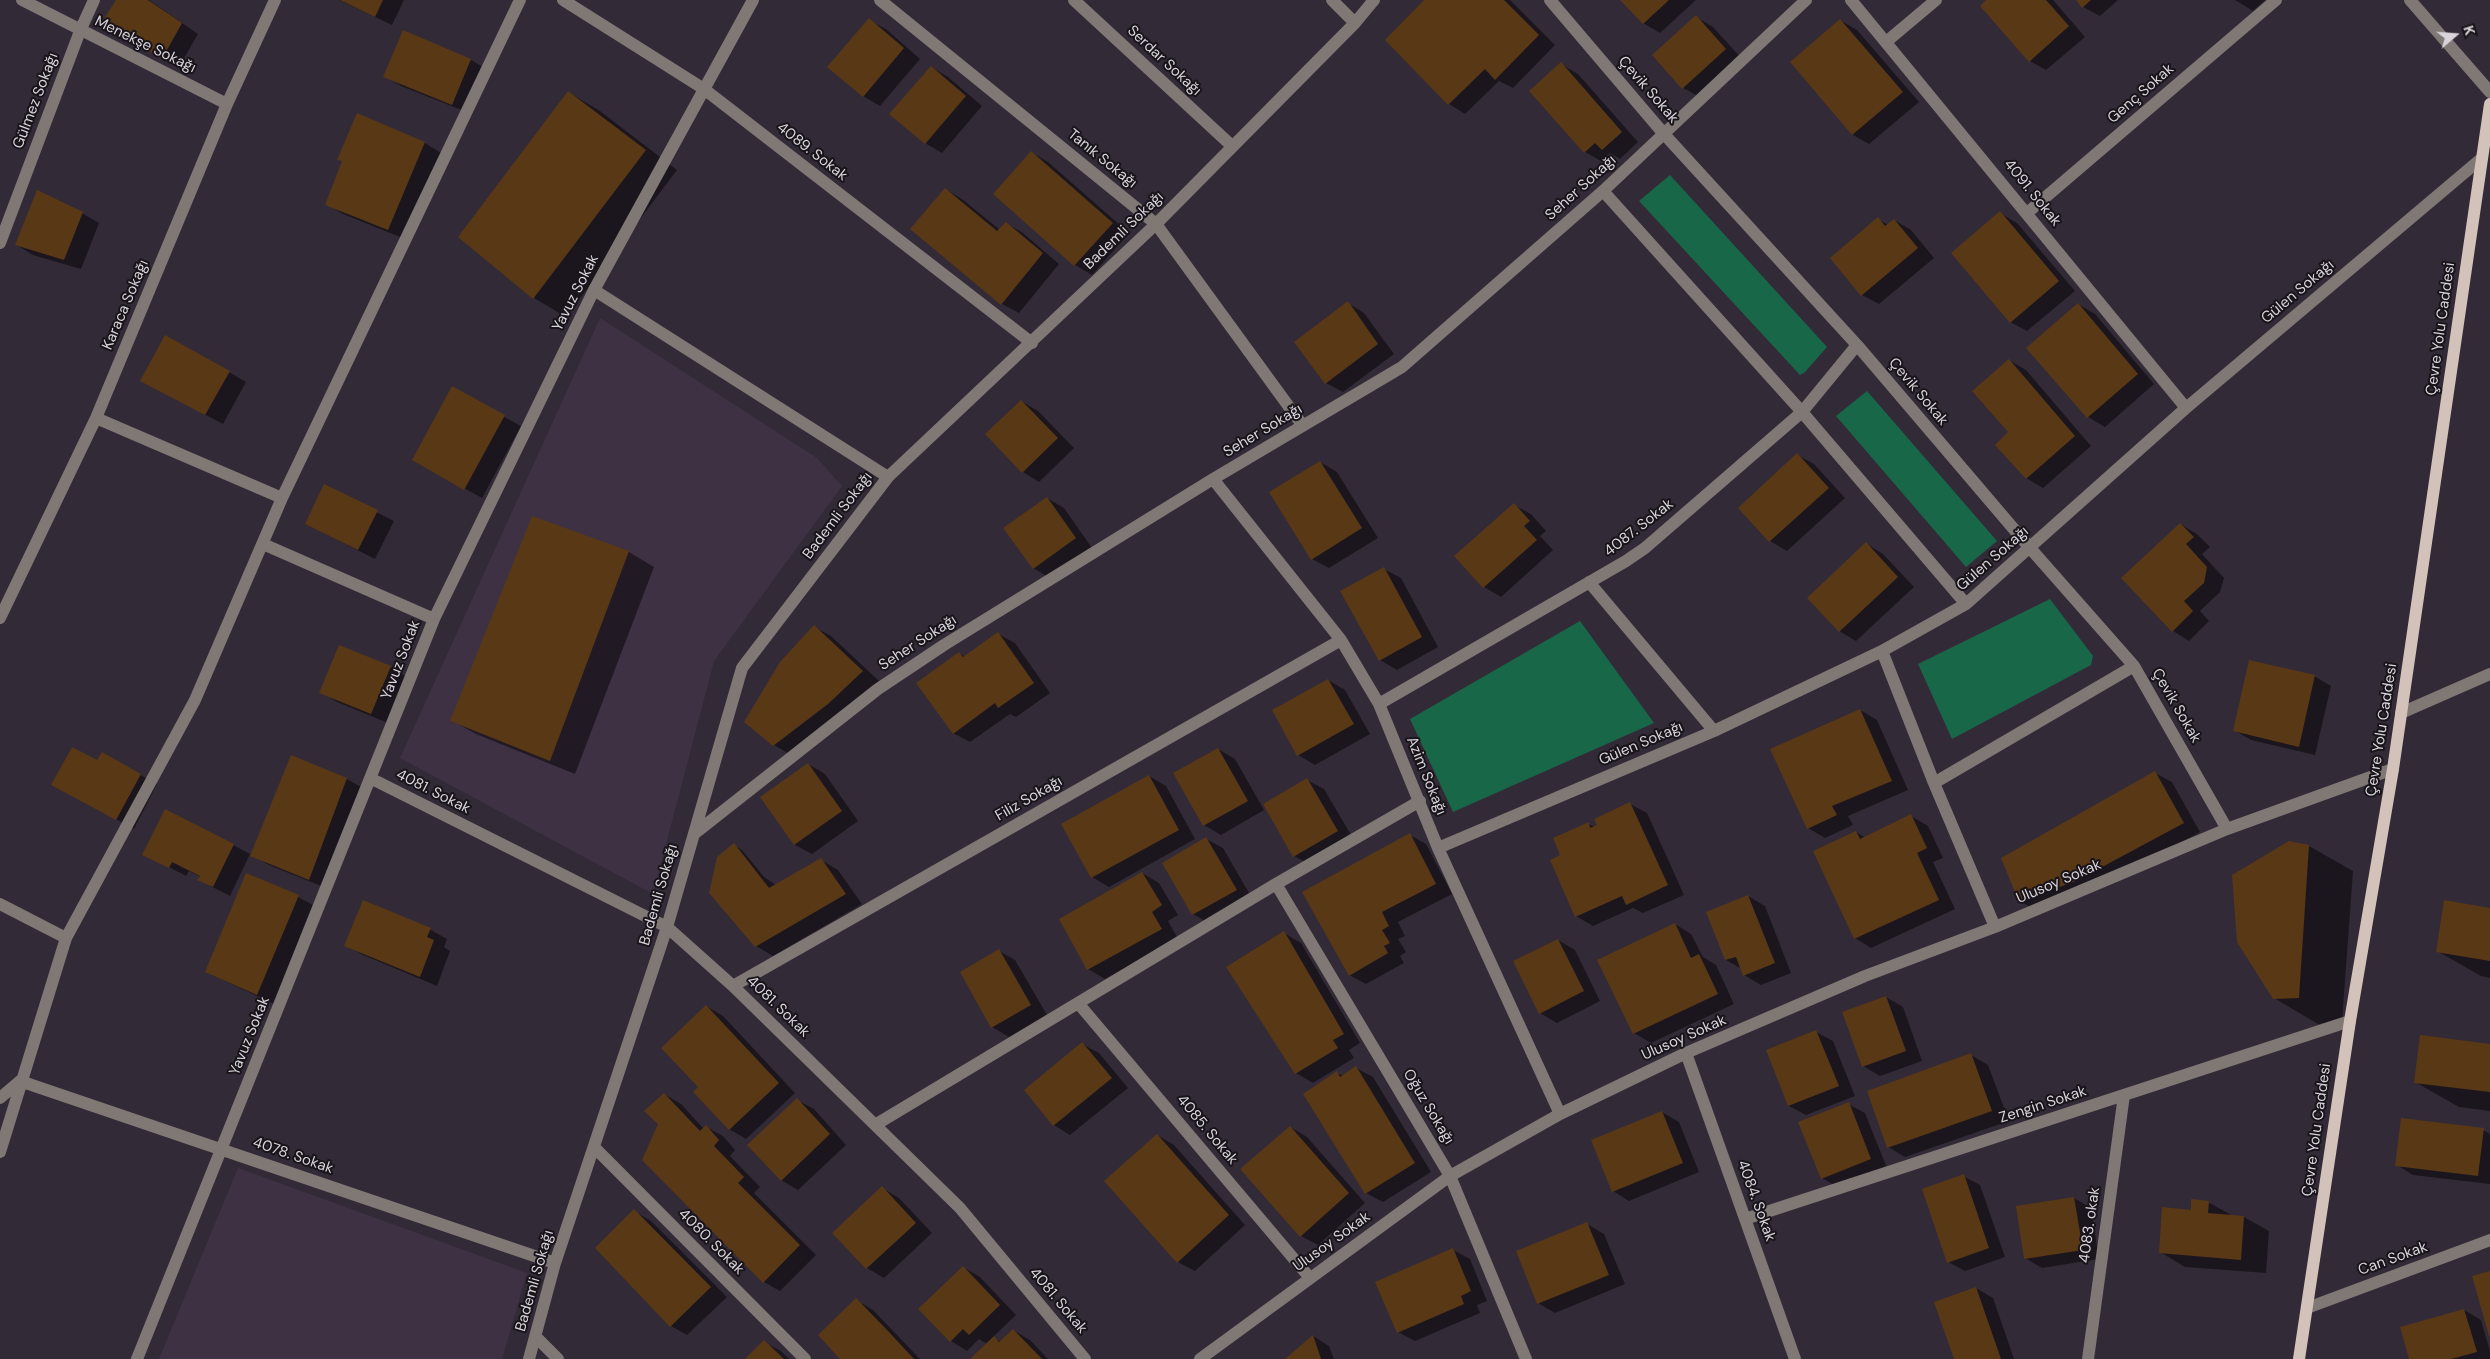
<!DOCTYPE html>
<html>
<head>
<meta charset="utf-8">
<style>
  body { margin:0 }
  #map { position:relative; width:2490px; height:1359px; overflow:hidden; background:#332a37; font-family:"DM Sans",sans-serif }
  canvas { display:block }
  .north { position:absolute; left:2430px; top:10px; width:50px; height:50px; -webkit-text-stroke:4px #18141a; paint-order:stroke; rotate:72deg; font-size:14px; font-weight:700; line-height:20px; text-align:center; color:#d9d3db }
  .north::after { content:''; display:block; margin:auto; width:18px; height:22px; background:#d9d3db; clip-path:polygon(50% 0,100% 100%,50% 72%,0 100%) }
</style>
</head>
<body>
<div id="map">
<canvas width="2490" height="1359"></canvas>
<div class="north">K</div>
</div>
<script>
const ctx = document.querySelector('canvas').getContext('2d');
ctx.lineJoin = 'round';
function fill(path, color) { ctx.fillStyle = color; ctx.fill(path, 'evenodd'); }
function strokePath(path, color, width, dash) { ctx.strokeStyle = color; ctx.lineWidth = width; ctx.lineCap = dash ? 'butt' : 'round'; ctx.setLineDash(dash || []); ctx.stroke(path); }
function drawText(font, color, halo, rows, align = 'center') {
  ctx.font = font + ' "DM Sans",sans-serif'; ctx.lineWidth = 4; ctx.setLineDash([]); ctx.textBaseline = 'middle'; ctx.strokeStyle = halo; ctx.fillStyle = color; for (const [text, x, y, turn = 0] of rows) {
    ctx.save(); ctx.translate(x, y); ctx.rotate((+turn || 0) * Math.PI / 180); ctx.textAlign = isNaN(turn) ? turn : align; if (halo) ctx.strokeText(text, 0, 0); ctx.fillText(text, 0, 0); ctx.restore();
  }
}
fill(new Path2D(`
  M600,318L817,458L842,486L714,661L653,894L400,758Z
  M238,1168L527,1273L502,1359H159Z`), '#3e3144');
fill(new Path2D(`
  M1670,175L1827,347L1805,372L1800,375L1639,201Z
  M1867,391L1997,541L1966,567L1836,416Z
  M2050,599L2093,656L2091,665L1952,739L1918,664Z
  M1580,621L1654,723L1453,812L1410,719Z`), '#186748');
fill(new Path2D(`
  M117,0H149L198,34L179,67L103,22Z
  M339,0H404L392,25Z
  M1426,0H1510L1555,45L1513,88L1499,81L1465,114L1449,104Z
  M1622,0H1696L1660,33L1643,23Z
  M1988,0H2053L2085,37L2046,70L2030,61Z
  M2077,0H2118L2100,16L2083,7Z
  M2235,0H2265L2253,11Z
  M1696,17L1713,27L1742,59L1700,97L1683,88Z
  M869,20L886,29L920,59L880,106L863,96Z
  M1840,20L1857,30L1919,102L1869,144L1853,135L1791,62Z
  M404,31L471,60L488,70L469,113L401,86L384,76Z
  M1561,64L1578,74L1638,142L1620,159L1610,153L1601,161L1585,152Z
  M931,67L948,77L982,106L942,153L925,143Z
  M568,92L600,111L677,170L566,317L534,298L460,237Z
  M358,115L425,143L441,153L405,239L343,214L326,204L343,162L339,159Z
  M1031,152L1048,162L1129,233L1092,275L1075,265L995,193Z
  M945,189L962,199L1000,230L1006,223L1023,233L1059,264L1019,313L1002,304Z
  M82,213L99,223L81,269L33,255L17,245Z
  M2000,213L2017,223L2075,291L2027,331L2010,322Z
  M1878,219L1888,225L1894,220L1911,230L1934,258L1879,304L1862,295Z
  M1348,303L1364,313L1394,354L1343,392L1326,383Z
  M2078,304L2095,314L2154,384L2105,427L2088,417Z
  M2009,360L2026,370L2091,446L2043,488L2026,478L2009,432Z
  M229,372L246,382L223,424L158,390Z
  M452,388L521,426L482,498L413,460Z
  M1021,401L1038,411L1074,448L1039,482L1023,472Z
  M1797,455L1814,464L1845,498L1787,551L1770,541L1739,508Z
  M1320,462L1337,472L1378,538L1329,568L1312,559Z
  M324,486L394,521L375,559L306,524Z
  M1047,498L1064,508L1092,548L1050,578L1033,568Z
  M1514,505L1531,514L1546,531L1540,536L1553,550L1501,597L1484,587L1456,556Z
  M533,518L629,552L654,567L575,774L476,734L451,720Z
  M2180,524L2197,534L2210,547L2202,554L2224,578L2220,592L2200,611L2209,621L2189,641L2173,631Z
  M1867,544L1883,554L1914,587L1856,641L1839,631Z
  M1384,569L1401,578L1438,647L1397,670L1380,660Z
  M814,627L831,636L879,681L791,755L774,745L745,722Z
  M998,634L1015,643L1050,693L1016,717L1010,714L970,742L953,733L959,653L965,657Z
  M340,646L390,667L407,677L388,723L337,702L321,692Z
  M2314,676L2331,686L2315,755L2251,740L2234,730Z
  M1328,680L1345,690L1370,734L1315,765L1298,755Z
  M1860,710L1877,720L1908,790L1848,816L1853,825L1825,838L1808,828Z
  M1218,749L1235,759L1264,810L1221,835L1204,825Z
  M102,754L157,784L134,829L70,794L98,762Z
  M808,764L825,774L858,821L812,854L795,845L762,798Z
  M2155,773L2172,782L2200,832L2094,890L2037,911L2020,901Z
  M1149,776L1166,786L1195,839L1109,887L1092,877L1063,825Z
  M347,779L363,788L326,888L269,865L250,854L230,896L199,880L201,877L189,871L186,876L144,854L233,845L252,855Z
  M1307,780L1324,789L1354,840L1311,865L1294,856Z
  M1630,804L1647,813L1684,895L1643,913L1633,908L1593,926L1576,916L1562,856L1555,839L1589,824L1595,827Z
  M1911,816L1928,826L1943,858L1933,862L1955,909L1871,948L1855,938L1856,832L1866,838Z
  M1410,835L1426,844L1452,894L1398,922L1405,936L1398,939L1406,952L1400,956L1404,963L1366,984L1349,975Z
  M1206,839L1223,848L1253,900L1210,924L1193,914L1164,863Z
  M734,845L742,850L764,877L776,885L821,860L838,870L862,904L773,956L756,946Z
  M2309,846L2353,871L2342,1022L2318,1024L2274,998Z
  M1142,873L1159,883L1178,915L1168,921L1178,939L1105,979L1088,969Z
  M1748,896L1765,906L1791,973L1761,985L1744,975L1742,969L1726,960Z
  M298,897L315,906L274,1004L206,972Z
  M364,902L431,930L447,939L444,947L450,951L437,986L363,955L346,945Z
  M2490,909V978L2481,976L2437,951Z
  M1675,924L1691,934L1703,957L1716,965L1734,1004L1651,1043L1634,1033Z
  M1284,933L1301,943L1360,1043L1349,1050L1354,1058L1313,1083L1296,1073Z
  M1558,940L1575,950L1600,1001L1557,1023L1540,1013Z
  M999,951L1015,960L1047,1015L1009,1037L992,1027L961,972Z
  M1886,997L1903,1007L1922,1061L1880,1076L1863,1066Z
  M706,1006L723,1016L795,1093L746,1139L729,1129L700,1087Z
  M1816,1032L1833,1041L1855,1096L1806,1115L1789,1106L1768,1050Z
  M1082,1044L1099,1053L1128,1088L1070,1135L1054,1125Z
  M2490,1045V1111L2459,1107L2415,1082Z
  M1971,1055L1988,1065L2009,1121L1905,1157L1888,1147Z
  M1356,1068L1373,1077L1431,1172L1383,1202L1366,1193L1337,1073L1343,1076Z
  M664,1094L681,1104L704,1129L706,1127L723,1136L735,1150L730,1156L760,1187L754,1193L816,1255L780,1291L764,1282Z
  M797,1100L814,1109L846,1145L798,1190L781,1180Z
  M1848,1104L1865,1113L1887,1168L1839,1188L1822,1178Z
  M1662,1112L1679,1122L1699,1172L1629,1201L1613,1191Z
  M1290,1127L1307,1137L1365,1203L1318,1245L1301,1236Z
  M2483,1130L2490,1134V1184L2413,1175L2397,1165Z
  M1157,1135L1174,1145L1245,1225L1195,1271L1178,1262Z
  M1963,1176L1980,1185L2005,1257L1965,1271L1948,1262Z
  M882,1188L899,1198L932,1233L884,1278L867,1268Z
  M2074,1198L2091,1208L2099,1259L2042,1268L2025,1258Z
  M2208,1202L2233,1216L2244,1217L2269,1231L2266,1273L2185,1267L2160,1252L2192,1211Z
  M634,1211L651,1221L727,1297L687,1335L671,1326Z
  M1587,1224L1604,1234L1625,1284L1555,1313L1538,1303Z
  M1453,1250L1470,1259L1487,1301L1477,1305L1480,1313L1415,1341L1398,1332Z
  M963,1267L980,1277L1016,1315L993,1337L1001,1342L1013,1330L1030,1340L1048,1359H972L987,1344L979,1339L967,1351L951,1341Z
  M1976,1288L1993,1298L2014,1359H1955Z
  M856,1300L873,1310L920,1359H842Z
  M2464,1310L2481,1320L2490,1351V1359H2410Z
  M1313,1336L1329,1346L1334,1359H1287Z
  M764,1342L781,1351L789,1359H747Z`), '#0007');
fill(new Path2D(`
  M116,0H148L182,23L162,59L101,23Z
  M340,0H383L375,17Z
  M1424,0H1504L1539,35L1495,80L1485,69L1448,105L1385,40Z
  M1620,0H1669L1643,24Z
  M1986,0H2046L2069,26L2029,62L1980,6Z
  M2076,0H2091L2082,8Z
  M1696,15L1726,49L1682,89L1652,55Z
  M869,18L904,48L863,97L827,67Z
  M1840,19L1903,92L1852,135L1790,62Z
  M403,30L471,59L452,105L383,77Z
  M1561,62L1622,132L1602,150L1595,143L1584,153L1529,91Z
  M931,66L966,96L925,144L889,114Z
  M568,91L646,150L533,299L458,237Z
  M357,113L425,142L388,230L325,205L342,161L337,160Z
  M1031,151L1113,223L1074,266L993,194Z
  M945,188L997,231L1006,222L1043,253L1001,305L910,229Z
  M37,190L83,212L64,260L15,245Z
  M2000,211L2059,281L2010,323L1951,253Z
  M1878,217L1885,226L1894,219L1918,248L1861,296L1830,258Z
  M1348,301L1378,344L1325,384L1294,342Z
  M2078,303L2138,374L2087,418L2026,348Z
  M165,335L230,371L205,415L140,381Z
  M2009,359L2075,436L2026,479L1995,445L2008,432L1972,391Z
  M452,386L505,415L464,490L412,460Z
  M1021,400L1058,438L1022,473L985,434Z
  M1797,453L1829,488L1769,542L1738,508Z
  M1320,461L1362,528L1311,560L1269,492Z
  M324,484L378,510L358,550L305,524Z
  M1047,497L1076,538L1033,569L1003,528Z
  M1514,503L1530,521L1524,526L1537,540L1483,588L1454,556Z
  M532,516L629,551L550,761L450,721Z
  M2180,523L2194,537L2186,544L2207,567L2204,583L2184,601L2193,611L2172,632L2121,578Z
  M1866,542L1898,577L1839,632L1807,598Z
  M1384,567L1422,637L1379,661L1340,591Z
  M814,625L863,671L828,704L773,746L744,722L780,662Z
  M998,632L1034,683L998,708L995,703L953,734L916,683L959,652L963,657Z
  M339,645L391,666L371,714L319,693Z
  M2249,660L2315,675L2299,747L2233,731Z
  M1328,679L1354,724L1297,756L1272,710Z
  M1860,709L1892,781L1832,806L1837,815L1807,829L1770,749Z
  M72,747L97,760L102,752L141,774L116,820L51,785Z
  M1218,748L1248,801L1203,826L1173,773Z
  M291,755L347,778L309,880L250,856Z
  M808,763L842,811L794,845L760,797Z
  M2155,771L2184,823L2076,881L2019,902L2001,858Z
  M1149,775L1179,830L1091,878L1061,824Z
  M1307,778L1338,831L1293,857L1263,804Z
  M1630,802L1668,885L1626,905L1622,896L1575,917L1550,860L1560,855L1553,838L1589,822L1590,828L1597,825L1594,819Z
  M165,809L234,844L213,887L197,880L200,876L172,862L169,868L142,855Z
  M1911,814L1927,848L1917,853L1939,900L1854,939L1813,851L1856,831L1860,839Z
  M1410,833L1436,884L1382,912L1389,926L1382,930L1390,943L1384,946L1388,953L1349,976L1302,892Z
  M1206,837L1237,890L1192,915L1162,863Z
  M2289,841L2309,845L2299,998L2273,999L2237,942L2232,875Z
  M734,843L769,888L821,858L846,894L755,947L709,893L717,857Z
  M1142,872L1162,905L1152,912L1162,929L1087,970L1059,919Z
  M246,873L299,895L257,995L205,972Z
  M1748,895L1775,963L1743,976L1736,957L1725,960L1706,912Z
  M363,900L431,928L427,937L434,940L420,977L344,946Z
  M2444,900L2490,908V961L2436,952Z
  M1675,923L1691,958L1699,954L1718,994L1633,1034L1597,960Z
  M1284,931L1344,1034L1333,1040L1338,1048L1295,1074L1226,967Z
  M1558,939L1584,991L1539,1014L1513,961Z
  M999,949L1031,1005L991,1028L960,972Z
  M1886,996L1906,1051L1862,1067L1842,1012Z
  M706,1005L779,1083L729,1130L693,1092L698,1087L661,1048Z
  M1816,1030L1839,1086L1788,1106L1766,1050Z
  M2420,1035L2490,1044V1092L2414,1083Z
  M1082,1042L1112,1078L1053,1126L1024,1090Z
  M1971,1053L1992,1111L1887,1148L1867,1091Z
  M1356,1066L1415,1163L1365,1194L1303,1094L1337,1071L1340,1077Z
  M664,1093L700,1131L706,1125L719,1140L714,1146L744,1177L738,1183L800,1245L763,1283L642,1160L658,1124L644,1111Z
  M797,1098L830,1134L781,1181L747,1145Z
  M1849,1102L1871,1159L1821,1179L1798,1122Z
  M1662,1111L1683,1163L1612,1192L1591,1140Z
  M2401,1118L2484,1128L2478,1176L2395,1166Z
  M1290,1126L1349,1193L1300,1237L1240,1169Z
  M1157,1134L1229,1215L1177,1263L1104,1181Z
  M1964,1174L1989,1248L1947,1263L1922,1189Z
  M882,1186L916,1223L866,1269L832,1233Z
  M2074,1197L2083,1250L2024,1259L2016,1206Z
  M2191,1199L2209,1201L2208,1213L2244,1216L2241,1260L2159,1253L2162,1207L2191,1210Z
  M634,1209L711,1287L670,1327L595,1248Z
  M1587,1222L1609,1275L1537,1304L1516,1251Z
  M1453,1248L1471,1291L1461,1296L1464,1304L1397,1333L1375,1282Z
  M963,1266L1000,1305L969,1335L963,1329L950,1342L918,1309Z
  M2490,1271V1336H2489L2472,1276Z
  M1976,1287L2001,1359H1954L1934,1302Z
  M856,1298L888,1331L914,1359H840L818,1335Z
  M2464,1309L2477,1352L2451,1359H2409L2400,1327Z
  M1013,1329L1042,1359H970L994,1336L999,1342Z
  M1313,1335L1321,1359H1285Z
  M764,1340L784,1359H745Z`), '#593815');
strokePath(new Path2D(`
  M22,0L227,104
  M563,0L704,89L1032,343
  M880,0L1156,224L1303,426
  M1074,0L1232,146
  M1332,0L1355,23
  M1550,0L1664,134L1857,345L2030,548L2134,666L2227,829
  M1851,0L2186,408
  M2410,0L2490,92
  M1886,42L1936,0
  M1603,191L1802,412L1966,604
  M2027,213L2276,0
  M0,243L80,31L94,0
  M594,290L888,477
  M96,418L282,498
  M1213,479L1341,640L1379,704L1438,848L1560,1114
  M263,544L434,619
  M1589,582L1714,731
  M0,618L96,418L227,104L275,0
  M1882,651L1934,783L1995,927
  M1379,704L1626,561L1645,548L1802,412L1857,345
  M2401,713L2490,674
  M372,779L667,927L733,986L960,1208L1085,1359
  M1934,783L2134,666
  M694,834L878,689L944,645L1213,479L1402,367L1603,191L1806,0
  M1438,848L1714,731L1882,651L1966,604L2186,408L2482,158
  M1276,884L1450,1176L1526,1359
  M0,904L66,938L0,1152
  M66,938L195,700L282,498L520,0
  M733,986L1341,640
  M1078,1003L1310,1278
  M1686,1053L1795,1359
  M20,1081L555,1263
  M0,1098L20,1081
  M875,1125L1276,884L1420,801
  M595,1148L805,1359
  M1745,1219L2350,1021
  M2307,1308L2490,1240
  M536,1337L558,1359
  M137,1359L434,619L594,290L753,0
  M529,1359L555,1263L667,927L742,668L888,477L1156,224L1355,23L1374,0
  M1200,1359L1450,1176L1560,1114L1686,1053L1865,976L1995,927L2227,829L2393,769
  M2088,1359L2124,1095`), '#807874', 12);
strokePath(new Path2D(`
  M2299,1359L2350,1021L2393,769L2490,104`), '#d3c2ba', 12);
drawText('15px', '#d9d3db', '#18141a', [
  ["Menekşe Sokağı",145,45,26],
  ["Serdar Sokağı",1164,61,43],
  ["Çevik Sokak",1648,90,49],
  ["Genç Sokak",2141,94,-41],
  ["Gülmez Sokağı",36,101,-69],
  ["4089. Sokak",812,152,38],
  ["Tanık Sokağı",1102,159,39],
  ["Seher Sokağı",1581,188,-42],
  ["4091. Sokak",2032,193,51],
  ["Bademli Sokağı",1124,231,-44],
  ["Gülen Sokağı",2298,292,-40],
  ["Yavuz Sokak",576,293,-63],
  ["Karaca Sokağı",126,305,-67],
  ["Çevre Yolu Caddesi",2441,329,-82],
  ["Çevik Sokak",1918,392,50],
  ["Seher Sokağı",1263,431,-31],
  ["Bademli Sokağı",838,516,-53],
  ["4087. Sokak",1639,528,-38],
  ["Gülen Sokağı",1993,559,-41],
  ["Seher Sokağı",918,643,-33],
  ["Yavuz Sokak",401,660,-69],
  ["Çevik Sokak",2176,706,60],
  ["Çevre Yolu Caddesi",2382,730,-81],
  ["Gülen Sokağı",1641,744,-23],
  ["Azim Sokağı",1426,776,68],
  ["4081. Sokak",433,792,27],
  ["Filiz Sokağı",1029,799,-30],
  ["Ulusoy Sokak",2059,882,-23],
  ["Bademli Sokağı",659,895,-74],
  ["4081. Sokak",778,1007,44],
  ["Yavuz Sokak",250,1036,-68],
  ["Ulusoy Sokak",1684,1038,-24],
  ["Zengin Sokak",2043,1105,-18],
  ["Oğuz Sokağı",1428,1107,59],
  ["4085. Sokak",1207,1130,50],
  ["Çevre Yolu Caddesi",2317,1130,-82],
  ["4078. Sokak",293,1156,19],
  ["4084. Sokak",1756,1201,70],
  ["4083. okak",2090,1225,-82],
  ["4080. Sokak",711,1242,45],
  ["Ulusoy Sokak",1332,1242,-36],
  ["Can Sokak",2393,1259,-20],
  ["Bademli Sokağı",535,1281,-74],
  ["4081. Sokak",1058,1301,50]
]);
</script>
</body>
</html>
